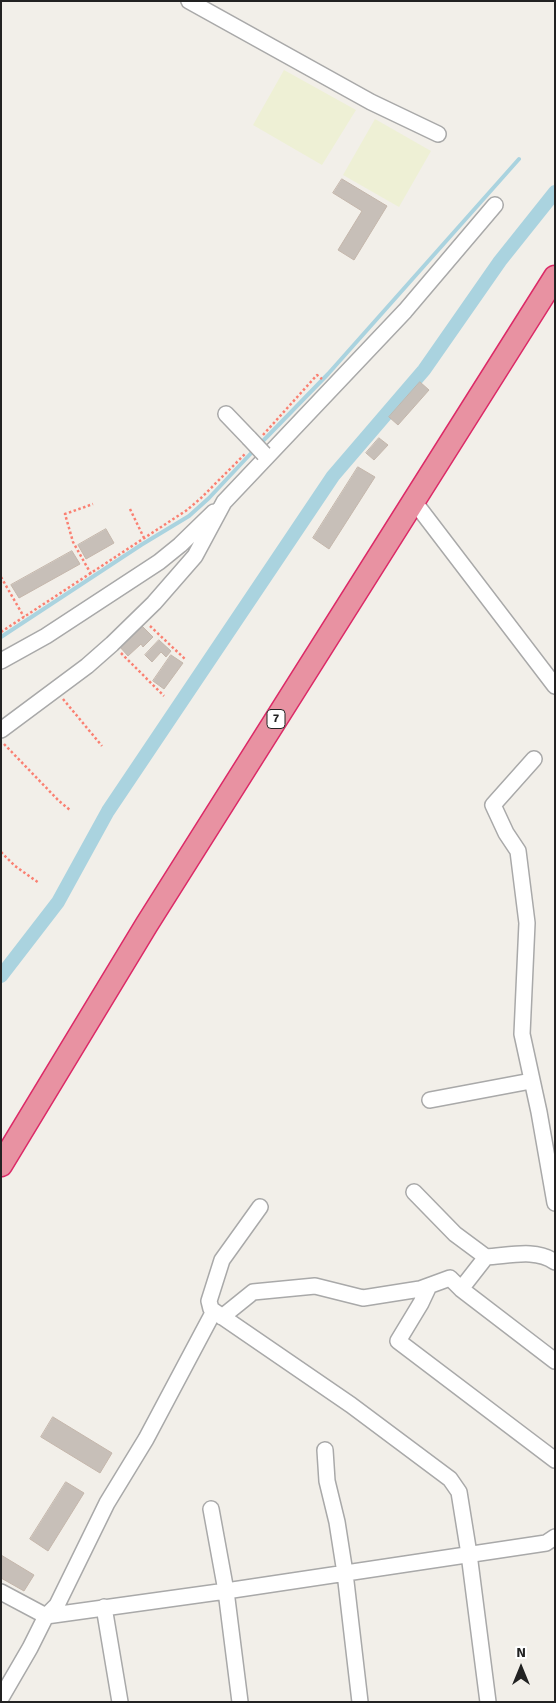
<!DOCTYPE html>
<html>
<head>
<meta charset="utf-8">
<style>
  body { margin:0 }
  #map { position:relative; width:556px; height:1703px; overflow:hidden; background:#f2efe9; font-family:Signika,sans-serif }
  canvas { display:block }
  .frame { position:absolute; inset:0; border:2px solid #222; pointer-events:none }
  .north { position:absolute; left:496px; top:1643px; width:50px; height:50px; -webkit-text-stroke:4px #fff; paint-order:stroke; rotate:0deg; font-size:14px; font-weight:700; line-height:20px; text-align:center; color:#222 }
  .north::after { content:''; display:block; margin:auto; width:18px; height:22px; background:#222; clip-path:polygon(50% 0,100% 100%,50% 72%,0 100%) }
</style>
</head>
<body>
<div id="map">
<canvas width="556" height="1703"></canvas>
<div class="frame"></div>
<div class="north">N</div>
</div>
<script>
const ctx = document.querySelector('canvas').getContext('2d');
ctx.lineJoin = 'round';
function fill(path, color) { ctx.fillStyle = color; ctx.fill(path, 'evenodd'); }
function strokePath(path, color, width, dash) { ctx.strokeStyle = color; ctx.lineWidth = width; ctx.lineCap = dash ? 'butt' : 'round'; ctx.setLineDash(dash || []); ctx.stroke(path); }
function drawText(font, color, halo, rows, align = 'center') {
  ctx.font = font + ' Signika,sans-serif'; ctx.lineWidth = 5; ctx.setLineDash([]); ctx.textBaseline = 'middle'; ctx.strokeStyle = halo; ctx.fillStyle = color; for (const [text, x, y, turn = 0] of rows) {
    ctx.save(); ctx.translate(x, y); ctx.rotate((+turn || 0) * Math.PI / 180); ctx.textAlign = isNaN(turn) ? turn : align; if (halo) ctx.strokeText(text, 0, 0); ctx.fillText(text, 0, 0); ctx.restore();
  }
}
fill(new Path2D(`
  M284,70L356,110L322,165L253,125Z
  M375,119L431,151L399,207L343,175Z`), '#eef0d5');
strokePath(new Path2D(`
  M260,444L328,374L519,159
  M1,637L141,545L189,516L209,498L255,449`), '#aad3df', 4);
strokePath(new Path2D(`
  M1,976L58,902L108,811L333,476L424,370L500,261L555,192`), '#aad3df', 14);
const building = new Path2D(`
  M342,179L387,206L354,260L338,250L362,211L333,193Z
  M420,382L429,390L398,425L389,417Z
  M379,438L388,445L374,460L366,453Z
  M358,467L375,477L329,549L313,538Z
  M106,529L114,543L86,559L78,545Z
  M72,551L80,564L19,598L11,585Z
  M141,625L153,637L143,647L141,644L128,656L119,646Z
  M159,640L171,651L166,657L161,652L152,662L145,655Z
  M171,655L183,663L164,689L153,681Z
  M53,1417L112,1453L100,1473L41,1437Z
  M66,1482L84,1493L48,1551L30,1539Z
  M1,1555L34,1575L24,1591L1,1578Z`);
fill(building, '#c7bfb8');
strokePath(building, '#c4b6ab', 1);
const minor = new Path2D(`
  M189,1L371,102L438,134
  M226,414L249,438
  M413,500L555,686
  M1,661L46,636L159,562L180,545L214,512
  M1,730L87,666L112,644L154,603L195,556L224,502L405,311L495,205
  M534,759L493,805L506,833L518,851L527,923L522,1034L539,1112L555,1203
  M430,1100L531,1081
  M414,1192L455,1234L486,1257C508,1256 536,1248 555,1262
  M260,1207L222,1260L209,1301L211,1309L351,1405L450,1479L459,1492L469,1554L488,1702
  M429,1286L421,1303L398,1341L555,1460
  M461,1289L486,1257
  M222,1317L253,1292L315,1286L363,1298L420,1289L450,1278L461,1289L555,1361
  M325,1450L327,1481L337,1522L345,1573L360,1702
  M211,1509L226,1591L240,1702
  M1,1592L46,1616L226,1591L546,1543L555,1537
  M104,1607L120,1702
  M1,1698L30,1648L46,1616L57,1605L107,1503L146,1439L214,1311`);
const highway = new Path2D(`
  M1,1165L147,924L555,277`);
strokePath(minor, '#a9a9a9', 18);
strokePath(highway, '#dc2a67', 25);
strokePath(new Path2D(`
  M263,435L317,375L322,379
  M130,509L144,538
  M91,574L73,542L65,514L93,504
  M1,577L24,617
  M150,626L185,659
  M1,632L187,510L201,498L246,453
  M121,653L164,696
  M63,699L102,746
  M4,744L59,801L70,810
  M1,852L15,866L39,883`), '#fa8072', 2.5, [2.5, 2.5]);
strokePath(minor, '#fff', 15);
strokePath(highway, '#e892a2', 22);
const minorBridge = new Path2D(`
  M249,438L264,454`);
strokePath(minorBridge, '#a9a9a9', 18, []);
strokePath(minorBridge, '#fff', 15);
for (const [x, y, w] of [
  [276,719,18]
]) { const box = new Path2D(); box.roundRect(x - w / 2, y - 9.5, w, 19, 4); ctx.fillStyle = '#fff'; ctx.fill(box); strokePath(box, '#222', 1); }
drawText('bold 12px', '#222', null, [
  ["7",276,719]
]);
</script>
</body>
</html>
